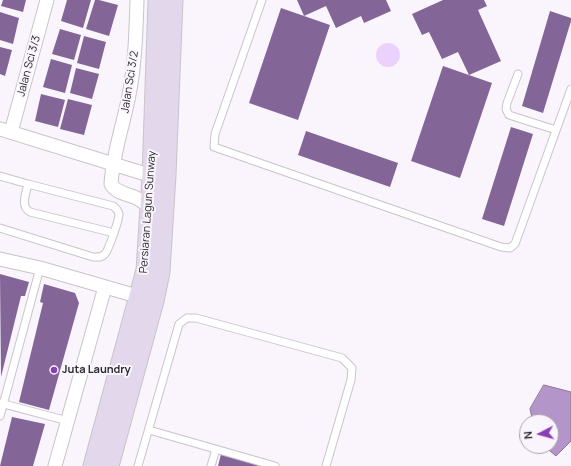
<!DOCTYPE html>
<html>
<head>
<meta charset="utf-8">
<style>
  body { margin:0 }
  #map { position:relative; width:571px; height:466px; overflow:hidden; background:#faf5fd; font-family:Manrope,sans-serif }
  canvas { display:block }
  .north { position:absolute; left:519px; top:414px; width:40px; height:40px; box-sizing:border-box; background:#faf5fd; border:1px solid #a8a4aa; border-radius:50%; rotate:264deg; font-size:11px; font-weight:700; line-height:16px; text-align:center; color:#2c2b2e }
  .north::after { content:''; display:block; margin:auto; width:14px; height:18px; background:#8940b3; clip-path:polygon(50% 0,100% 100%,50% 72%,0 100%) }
</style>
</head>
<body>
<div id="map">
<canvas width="571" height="466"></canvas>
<div class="north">N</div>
</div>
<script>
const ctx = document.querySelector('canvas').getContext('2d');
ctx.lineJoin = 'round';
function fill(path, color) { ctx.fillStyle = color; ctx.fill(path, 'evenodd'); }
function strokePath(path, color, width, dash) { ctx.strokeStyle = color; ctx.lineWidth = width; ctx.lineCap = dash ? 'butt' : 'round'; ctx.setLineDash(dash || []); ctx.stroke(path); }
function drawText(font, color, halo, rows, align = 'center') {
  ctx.font = font + ' Manrope,sans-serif'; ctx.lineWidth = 4; ctx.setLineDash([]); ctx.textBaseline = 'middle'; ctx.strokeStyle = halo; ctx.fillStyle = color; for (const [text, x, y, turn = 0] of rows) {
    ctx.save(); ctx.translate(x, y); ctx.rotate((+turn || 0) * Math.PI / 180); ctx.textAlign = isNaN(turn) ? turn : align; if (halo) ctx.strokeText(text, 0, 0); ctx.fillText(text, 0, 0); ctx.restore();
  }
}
fill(new Path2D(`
  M376 55a12 12 0 1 1 24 0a12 12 0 1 1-24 0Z`), '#ead2fc');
const water = new Path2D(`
  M544,385L571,392V441L556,456L544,446H551V422H533L530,409Z`);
fill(water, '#b495c9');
strokePath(water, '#8b759a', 1);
fill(new Path2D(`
  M3,0H26L23,12L1,6Z
  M67,0H91L83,28L61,21Z
  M95,0H99L118,5L109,36L86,29Z
  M297,0H386L391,11L364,23L361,16L336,28L326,6L304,16Z
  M443,0H484L487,6L478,10L501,61L469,75L458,52L442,59L429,32L422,35L412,14Z
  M281,8L330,25L298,120L249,103Z
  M550,11L571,18V21L543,113L522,106Z
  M0,12L19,18L13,44L0,40Z
  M60,29L81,35L74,60L52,54Z
  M84,36L106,42L99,69L77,63Z
  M0,47L12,50L5,76L0,74Z
  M51,59L72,65L65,93L43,87Z
  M443,66L492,83L460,178L411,161Z
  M76,68L99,74L92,99L70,93Z
  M41,94L65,100L58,127L35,121Z
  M68,99L92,105L84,135L60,129Z
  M511,127L533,134L504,226L482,219Z
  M306,131L398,163L390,187L298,155Z
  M0,274L29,282L25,296H21L1,377Z
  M44,284L75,293L79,303L49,410L19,402L43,303L40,302Z
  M12,417L45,424L33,466H0Z
  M221,454L262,466H218Z`), '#836697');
const service = new Path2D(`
  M262,0L215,134L214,147L501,247L510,248L515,244L571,89
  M518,74L507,103L506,109L509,115L556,130
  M0,176L28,184L113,206C116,208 118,210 119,214C119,220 109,249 105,254C101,258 98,257 93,257L0,228
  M28,184C26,194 20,206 30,212L114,233
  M0,403L68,421
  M0,416L40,268
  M149,430L275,466
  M138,466L179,324L187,318H196L342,358L352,368L351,380L326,466
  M211,466L216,449`);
const minor = new Path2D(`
  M137,0C136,34 135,67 128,100C122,129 113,154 111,184C116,194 131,194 140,200C144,202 147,206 150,209
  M0,129L152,176H158
  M11,132L47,0
  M0,259L40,268L147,299
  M55,466L105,287`);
const secondary = new Path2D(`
  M93,466L146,270L152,176L158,0
  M109,466L154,301L160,272L166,175L173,0`);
strokePath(service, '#c8c4cb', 9);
strokePath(minor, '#c8c4cb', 15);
strokePath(secondary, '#c8c4cb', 21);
strokePath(service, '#fff', 7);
strokePath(minor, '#fff', 13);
strokePath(secondary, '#e3d7eb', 19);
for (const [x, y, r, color] of [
  [54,370,4,"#8940b3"]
]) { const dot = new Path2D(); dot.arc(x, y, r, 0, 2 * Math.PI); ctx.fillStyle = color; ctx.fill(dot); strokePath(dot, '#faf5fd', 1.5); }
drawText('11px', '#2c2b2e', '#faf5fd', [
  ["Jalan Sci 3/3",29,66,-75],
  ["Jalan Sci 3/2",130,82,-81],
  ["Persiaran Lagun Sunway",148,212,-86]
]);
drawText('bold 11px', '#2c2b2e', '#faf5fd', [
  ["Juta Laundry",62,370]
], 'left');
</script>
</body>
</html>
